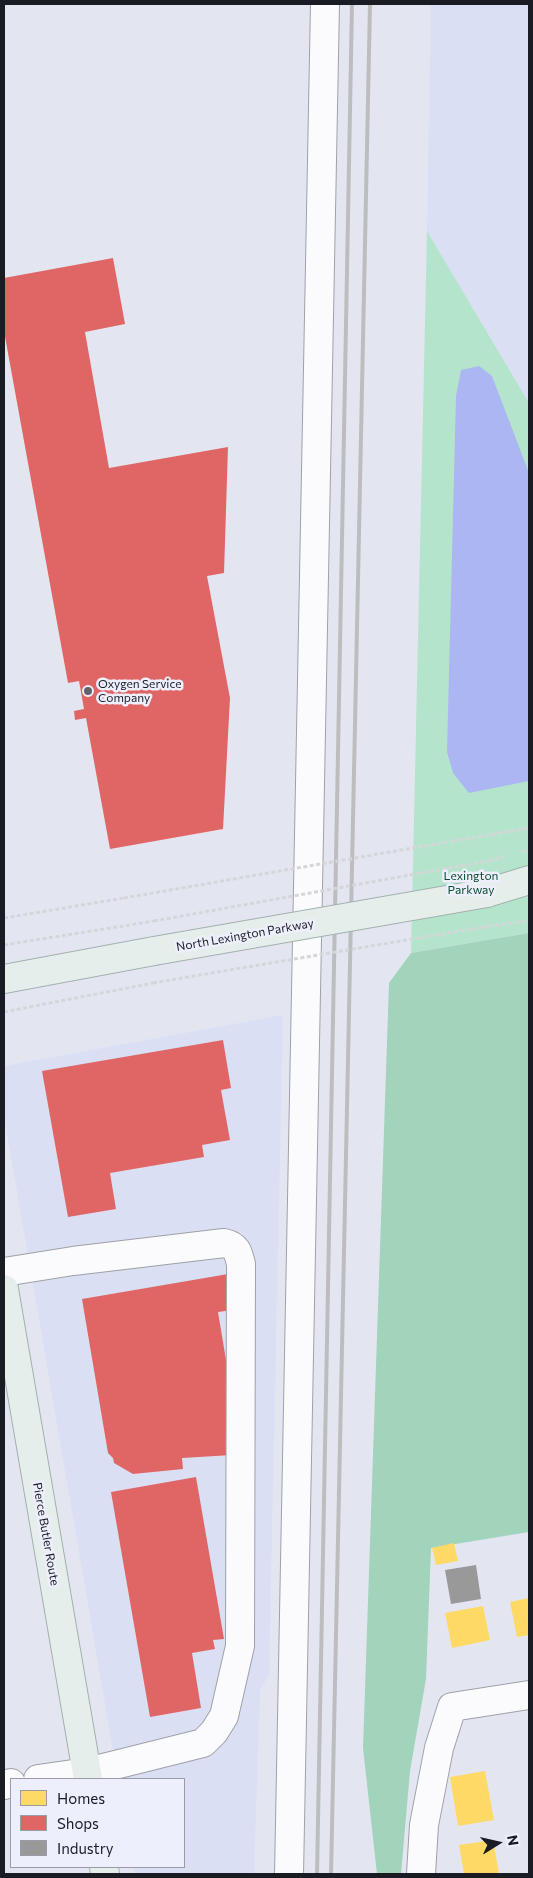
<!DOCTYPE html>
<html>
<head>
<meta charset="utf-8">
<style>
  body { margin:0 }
  #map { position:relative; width:533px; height:1878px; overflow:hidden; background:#e3e6f1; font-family:Commissioner,sans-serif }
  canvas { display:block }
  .frame { position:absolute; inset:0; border:5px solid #1a1c23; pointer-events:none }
  .legend { position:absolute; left:10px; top:1778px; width:175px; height:90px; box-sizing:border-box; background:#edeffc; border:1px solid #999ba5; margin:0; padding:6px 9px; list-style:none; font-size:15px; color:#1a1c23 }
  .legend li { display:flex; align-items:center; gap:10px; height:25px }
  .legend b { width:25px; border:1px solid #999ba5 }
  .north { position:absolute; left:473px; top:1818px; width:50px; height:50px; -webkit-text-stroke:4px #edeffc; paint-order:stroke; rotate:80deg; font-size:14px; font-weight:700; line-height:20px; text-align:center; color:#1a1c23 }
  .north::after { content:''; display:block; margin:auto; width:18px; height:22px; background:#1a1c23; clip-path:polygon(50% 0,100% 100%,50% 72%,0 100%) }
</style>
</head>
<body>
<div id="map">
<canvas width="533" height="1878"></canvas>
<div class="frame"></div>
<ul class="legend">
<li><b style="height:14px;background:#ffd966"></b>Homes</li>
<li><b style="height:14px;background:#e06666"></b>Shops</li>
<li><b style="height:14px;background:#999"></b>Industry</li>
</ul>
<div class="north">N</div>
</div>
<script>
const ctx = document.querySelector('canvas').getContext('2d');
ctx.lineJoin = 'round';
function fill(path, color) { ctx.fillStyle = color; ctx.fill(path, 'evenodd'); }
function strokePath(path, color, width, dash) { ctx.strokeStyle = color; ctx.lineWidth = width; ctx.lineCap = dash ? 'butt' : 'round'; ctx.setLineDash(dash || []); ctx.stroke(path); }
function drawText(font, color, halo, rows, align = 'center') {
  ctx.font = font + ' Commissioner,sans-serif'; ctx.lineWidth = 5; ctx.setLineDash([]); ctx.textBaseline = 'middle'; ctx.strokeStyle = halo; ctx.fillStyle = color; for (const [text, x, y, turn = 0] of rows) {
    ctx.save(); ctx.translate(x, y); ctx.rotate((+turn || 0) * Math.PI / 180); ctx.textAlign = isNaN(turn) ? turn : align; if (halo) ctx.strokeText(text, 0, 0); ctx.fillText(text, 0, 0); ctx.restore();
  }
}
fill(new Path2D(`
  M431,4H529V403L427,231Z
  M283,1015L269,1674L260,1691L254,1874H135L133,1867H184V1779H118L4,1116V1066Z`), '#dadff3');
fill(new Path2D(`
  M427,231L529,403V933L411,953Z`), '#b5e4cc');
fill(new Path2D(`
  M529,933V1532L431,1548L426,1679L410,1771L401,1874H377L363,1748L389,983L411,953Z`), '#a2d3bb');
fill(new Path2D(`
  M479,366L492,376L529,473V781L469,793L453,773L447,752L456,396L461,370Z`), '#acb6f2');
fill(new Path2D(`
  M454,1543L458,1561L436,1565L432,1548Z
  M529,1598V1635L517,1637L510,1602Z
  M483,1606L490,1640L452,1648L445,1613Z
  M485,1771L494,1820L458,1826L450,1777Z
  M493,1840L499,1874H464L459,1845Z`), '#ffd966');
fill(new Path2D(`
  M113,258L125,324L85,332L109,468L228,447L224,573L207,576L230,698L223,829L110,849L86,718L75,720L74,711L84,709L79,681L68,683L4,331V278Z
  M223,1040L231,1088L221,1090L230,1140L202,1145L204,1157L110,1173L116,1209L68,1217L42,1071Z
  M234,1273L240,1309L218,1312L226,1360L232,1455L182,1458L183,1469L133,1474L114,1463L113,1458L108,1453L82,1299Z
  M196,1477L224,1639L213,1640L215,1649L192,1653L201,1708L150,1717L111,1492Z`), '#e06666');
fill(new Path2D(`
  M476,1565L481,1599L451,1604L445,1570Z`), '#999');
const minor = new Path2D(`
  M4,1272L73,1261L224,1243C237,1246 238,1252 241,1264L240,1646L224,1716L214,1732L203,1743L87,1772L38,1779
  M4,1785L11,1783
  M289,1874L325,4
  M421,1874L424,1825L439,1748L452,1707L529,1695`);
const major = new Path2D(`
  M487,893L529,880
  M4,979L154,951
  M4,1289L88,1779
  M104,1867L105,1874`);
strokePath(minor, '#9ea1a9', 30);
strokePath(major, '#a1b2ae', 30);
strokePath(new Path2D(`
  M459,840L529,828
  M522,852L529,849
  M488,861L506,856
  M4,918L124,898
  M489,926L529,921
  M4,945L154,921
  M4,1012L153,983`), '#d5d6d9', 3, [4, 2.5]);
strokePath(minor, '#fbfbfd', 28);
strokePath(major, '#e6eeeb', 28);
strokePath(new Path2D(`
  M317,1874L352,4
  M331,1874L370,4`), '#bdbdc0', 4);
const majorBridge = new Path2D(`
  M154,951L487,893`);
strokePath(majorBridge, '#a1b2ae', 30, []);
strokePath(new Path2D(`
  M124,898L459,840
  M154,921L488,861
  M153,983L489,926`), '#d5d6d9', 3, [4, 2.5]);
strokePath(majorBridge, '#e6eeeb', 28);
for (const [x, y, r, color] of [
  [88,691,5,"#60636b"]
]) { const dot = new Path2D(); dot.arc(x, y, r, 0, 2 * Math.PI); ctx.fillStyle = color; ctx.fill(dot); strokePath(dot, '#edeffc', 2); }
drawText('12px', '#1a1c23', '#edeffc', [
  ["Oxygen Service",98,684],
  ["Company",98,698]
], 'left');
drawText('12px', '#084e2c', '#edeffc', [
  ["Lexington",471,876],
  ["Parkway",471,890]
]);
drawText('12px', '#1a1c23', '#edeffc', [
  ["North Lexington Parkway",245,935,-10],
  ["Pierce Butler Route",46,1534,80]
]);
</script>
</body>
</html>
